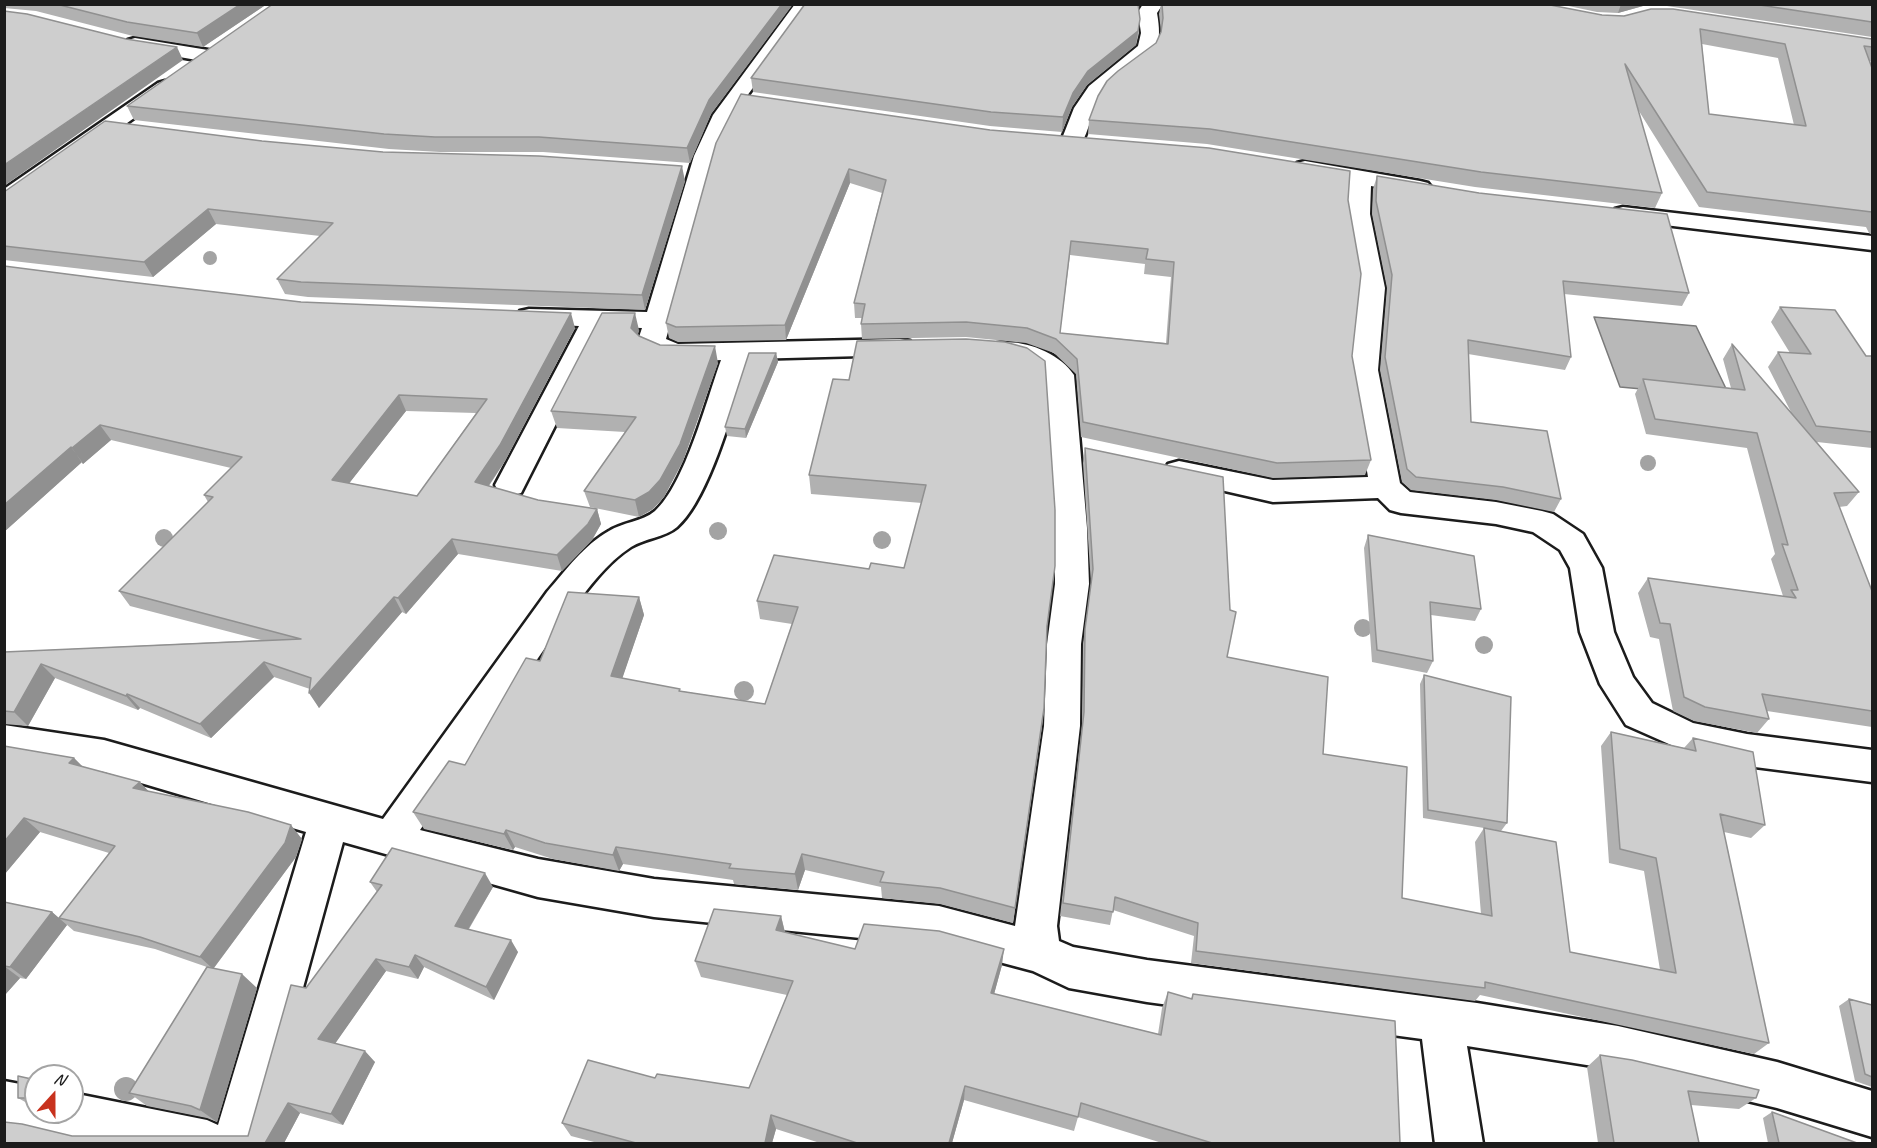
<!DOCTYPE html>
<html>
<head>
<meta charset="utf-8">
<style>
  body { margin:0 }
  #map { position:relative; width:1877px; height:1148px; overflow:hidden; background:#fff; font-family:Caveat,sans-serif }
  canvas { display:block }
  .frame { position:absolute; inset:0; border:6px solid #1c1c1c; pointer-events:none }
  .north { position:absolute; left:24px; top:1064px; width:60px; height:60px; box-sizing:border-box; background:#fff; border:2px solid #a4a4a4; border-radius:50%; rotate:21deg; font-size:16px; font-weight:700; line-height:24px; text-align:center; color:#1c1c1c }
  .north::after { content:''; display:block; margin:auto; width:21px; height:27px; background:#c8321e; clip-path:polygon(50% 0,100% 100%,50% 72%,0 100%) }
</style>
</head>
<body>
<div id="map">
<canvas width="1877" height="1148"></canvas>
<div class="frame"></div>
<div class="north">N</div>
</div>
<script>
const ctx = document.querySelector('canvas').getContext('2d');
ctx.lineJoin = 'round';
function fill(path, color) { ctx.fillStyle = color; ctx.fill(path, 'evenodd'); }
function strokePath(path, color, width, dash) { ctx.strokeStyle = color; ctx.lineWidth = width; ctx.lineCap = dash ? 'butt' : 'round'; ctx.setLineDash(dash || []); ctx.stroke(path); }
const water = new Path2D(`
  M1594,317L1696,326L1730,397L1620,387Z`);
fill(water, '#b8b8b8');
strokePath(water, '#7a7a7a', 1.5);
const minor = new Path2D(`
  M795,4H814L744,100L735,115L716,156L666,339L678,344L900,339L910,341L914,347L910,353L900,355L749,359C735,402 710,498 677,527C664,538 645,538 631,547C606,563 589,588 571,610L420,830L538,859L654,879L939,906L1015,926L1044,726L1047,644L1055,584V528L1046,378L1027,364L993,356L989,350L993,344C1020,337 1059,352 1074,375L1087,528L1089,584L1081,644L1080,726L1057,926L1059,941L1073,947L1147,960L1477,1003L1618,1026L1777,1062L1872,1091V1137L1777,1108L1618,1070L1467,1046L1483,1144H1435L1422,1039L1147,1002L1069,988L1033,971L939,946L654,917L538,897L343,842L260,1144H89L40,1132L36,1133L4,1127V1081L36,1087V1112H72V1093L207,1120L218,1125L306,832L104,772L4,756V725L104,740L383,819L547,592C566,570 584,545 609,531C623,522 642,522 655,511C685,484 707,399 721,360C695,361 654,368 637,343L642,328L605,327L521,493L510,496L499,493L495,485L579,326L520,323L516,317L520,311L529,309L647,312L694,156L713,115Z
  M1143,4H1163L1157,13C1168,73 1131,59 1103,95C1091,110 1090,130 1080,146L1072,148L1064,146L1061,141L1074,108L1089,86L1138,46L1141,33L1138,12Z
  M135,38L208,50L215,52L218,56L215,60L208,62L128,48L125,44L128,40Z
  M165,81L172,83L175,87L172,91L12,205L4,207V189L158,83Z
  M1305,161L1420,181L1428,183L1432,188L1428,193L1420,195L1371,186L1370,214L1385,288L1378,370L1400,483L1410,492L1496,502L1542,511L1553,514L1583,534L1602,568L1614,632L1633,677L1652,703L1693,723L1747,734L1872,750V782L1747,766L1687,752L1626,725L1600,684L1580,632L1570,568L1560,550L1533,532L1496,524L1401,513L1390,510L1378,498L1273,502L1168,478L1164,471L1168,464L1179,461L1273,480L1368,477L1350,370L1359,288L1346,214L1348,182L1297,173L1294,168L1297,163Z
  M1623,207L1872,236V250L1615,219L1611,214L1615,209Z`);
strokePath(minor, '#1c1c1c', 5);
fill(minor, '#fff');
ctx.fillStyle = '#a3a3a3';
for (const [x, y, r] of [
  [210,258,7],
  [1648,463,8],
  [718,531,9],
  [164,538,9],
  [882,540,9],
  [1363,628,9],
  [1484,645,9],
  [744,691,10],
  [126,1089,12]
]) { ctx.beginPath(); ctx.arc(x, y, r, 0, 2 * Math.PI); ctx.fill(); }
fill(new Path2D(`
  M4,4H267L203,47L133,36L36,11L4,8Z
  M273,4H793L711,114L690,163L543,152H440L389,149L134,120L127,106Z
  M805,4H1140L1139,7V33L1136,45L1087,85L1072,107L1062,132L990,126L753,92L751,78Z
  M1161,4H1545L1602,15L1872,39V62L1870,61L1872,68V235L1869,233L1866,227L1699,207L1637,108L1662,193L1655,208L1475,187L1207,144L1088,134L1089,120L1156,43L1161,32L1159,14ZM1702,44L1778,58L1794,125L1709,114Z
  M1559,4H1872V38V37L1667,6H1643L1618,13L1597,12Z
  M262,141L685,181L645,310L308,297L285,294L277,279L320,236L216,224L153,277L4,260V192Z
  M716,143L1348,200L1352,356L1371,460L1365,475L1273,478L1081,437L1076,374L1054,353L1026,343L966,337L862,339L861,324L862,318H855L854,303L882,193L850,183L786,340L678,342L669,338L666,323ZM1070,255L1145,264L1144,274L1171,277L1166,343L1060,333Z
  M1377,176L1689,293L1682,306L1564,294L1571,357L1565,370L1468,354L1471,422L1561,499L1554,512L1496,500L1411,490L1402,482L1380,370L1387,288L1372,214L1373,189Z
  M4,266L121,281L301,302L575,328L505,461L489,486L538,500L597,509L601,524L592,540L562,571L458,554L406,614L402,612L319,708L310,689L274,677L211,738L140,708L138,710L55,678L28,726L4,724V652L261,640L130,606L119,591L208,502L204,495L231,468L111,440L83,464L82,462L4,532ZM406,411L476,413L417,496L349,483Z
  M1780,307L1866,356H1872V448L1817,442L1859,492L1847,506L1839,507L1872,591V727L1767,711L1769,719L1757,733L1694,721L1673,711L1659,639L1650,637L1638,593L1648,578L1783,596L1771,559L1775,554L1747,448L1646,434L1635,394L1643,379L1731,388L1723,359L1732,344L1791,412L1768,367L1778,352L1790,353L1771,322Z
  M639,330L638,334L639,336L660,345L718,363L683,461L664,497L653,509L639,517L590,507L584,491L625,432L557,428L551,411Z
  M776,353L778,362L746,438L727,436L725,427Z
  M833,379L1055,566L1046,631L1044,708L1042,726L1013,923L940,904L882,898L881,887L805,870L798,890L734,884L733,880L623,864L619,871L553,859L515,847L513,850L424,829L413,812L465,765L540,661L639,597L644,615L622,678L681,691L765,704L792,624L760,619L757,601L869,569L904,568L922,503L811,494L809,475Z
  M1085,448L1227,657L1323,754L1402,898L1481,914L1475,842L1484,828L1423,818L1420,684L1424,675L1507,823L1501,831L1485,828L1570,952L1660,970L1644,871L1609,863L1601,746L1611,732L1684,748L1693,738L1765,825L1751,838L1724,832L1769,1043L1754,1054L1480,995L1475,1001L1191,963L1194,936L1113,910L1110,925L1060,916L1082,726L1083,644L1091,584L1083,463Z
  M1368,535L1481,609L1475,621L1431,615L1433,661L1427,673L1372,662L1364,548Z
  M4,746L74,758L83,767L148,791L302,839L296,857L214,968L257,988L217,1122L207,1118L147,1106L129,1093L207,967L155,949L74,931L59,918L109,853L40,832L4,875Z
  M370,882L493,887L469,929L518,952L494,1000L424,967L418,979L386,971L335,1043L375,1062L343,1125L300,1113L284,1143H4L72,1136H248L306,988L377,892Z
  M4,902L52,912L67,925L26,979L20,978L4,996Z
  M781,916L785,932L855,949L1002,965L994,994L1158,1034L1162,1008L1168,992L1191,999L1193,994L1400,1143H1162L1078,1117L1074,1131L964,1100L952,1143H820L776,1129L772,1143H598L571,1136L562,1123L655,1078L749,1088L787,995L701,977L695,961Z
  M1849,999L1872,1005V1087L1855,1081L1839,1006Z
  M1600,1055L1756,1098L1739,1109L1691,1105L1699,1143H1598L1587,1067Z
  M36,1080V1108L18,1098Z
  M1772,1112L1857,1143H1768L1763,1118Z`), '#b1b1b1');
fill(new Path2D(`
  M241,4H267L203,47L197,33Z
  M782,4H793L711,114L690,163L687,148L709,100Z
  M1621,4H1644L1643,6L1618,13Z
  M1140,19L1136,45L1087,85L1072,107L1062,132L1063,117L1073,93L1088,71Z
  M177,47L183,60L4,186V165Z
  M682,166L685,181L645,310L642,295Z
  M849,169L850,183L786,340L785,325Z
  M208,209L216,224L153,277L144,262Z
  M571,313L575,328L505,461L481,497L475,482Z
  M635,313L639,330L635,345L631,328Z
  M715,346L718,363L683,461L664,497L653,509L639,517L635,500Z
  M776,353L778,362L746,438L745,429Z
  M399,395L406,411L340,495L332,480Z
  M100,425L111,440L83,464L72,448Z
  M71,447L82,462L4,532V505Z
  M597,509L601,524L592,540L562,571L557,555Z
  M452,539L458,554L406,614L398,598Z
  M394,597L402,612L319,708L309,693Z
  M639,597L644,615L617,694L611,676Z
  M264,662L274,677L211,738L200,724Z
  M41,664L55,678L28,726L14,712Z
  M127,694L140,708L138,710L126,696Z
  M1044,708L1042,726L1013,923L1015,908Z
  M74,758L88,772L69,763Z
  M140,782L153,796L133,788Z
  M24,818L40,832L4,875V842Z
  M291,825L302,839L296,857L213,969L200,957Z
  M506,830L515,847L513,850L504,834Z
  M616,847L623,864L619,871L613,855Z
  M802,854L805,870L798,890L795,874Z
  M485,873L493,887L463,938L455,926Z
  M52,912L67,925L26,979L10,967Z
  M781,916L785,933L776,930Z
  M511,940L518,952L494,1000L486,987Z
  M1004,949L1002,965L990,1009L991,993Z
  M415,955L424,967L418,979L409,967Z
  M376,959L386,971L330,1051L318,1039Z
  M4,966L20,978L4,996Z
  M242,974L257,988L217,1122L200,1110Z
  M365,1051L375,1062L343,1125L331,1114Z
  M965,1086L964,1100L952,1143H949Z
  M288,1103L300,1113L284,1143H265Z
  M771,1115L776,1129L772,1143H765Z`), '#909090');
const building = new Path2D(`
  M56,4H241L197,33L127,22Z
  M273,4H782L709,100L687,148L539,137H435L384,134L127,106Z
  M805,4H1138L1140,19L1138,31L1088,71L1073,93L1063,117L991,112L751,78Z
  M1162,4H1545L1602,15L1624,16L1651,9H1673L1872,39V47L1864,46L1872,68V212L1707,192L1625,64L1662,193L1481,172L1210,129L1089,120L1098,96L1107,81L1118,71L1156,43L1161,32L1163,18ZM1700,29L1785,44L1806,126L1709,114Z
  M1753,4H1872V22Z
  M4,11L27,14L126,39L177,47L4,165Z
  M741,94L990,130L1209,148L1350,171L1348,200L1361,274L1352,356L1371,460L1277,463L1083,422L1077,359L1056,339L1027,328L966,322L861,324L865,304L854,303L886,180L849,169L785,325L676,327L666,323L716,143ZM1071,241L1148,249L1146,259L1174,262L1168,344L1060,333Z
  M105,121L262,141L383,152L539,156L682,166L642,295L301,282L277,279L333,223L208,209L144,262L4,246V192Z
  M1377,176L1479,193L1667,214L1689,293L1563,281L1571,357L1468,340L1471,422L1547,431L1561,499L1503,487L1416,477L1407,469L1385,357L1392,275L1376,201Z
  M4,266L121,281L301,302L571,313L500,445L475,482L538,500L597,509L588,524L557,555L452,539L398,598L394,597L309,693L311,678L264,662L200,724L127,694L126,696L41,664L14,712L4,711V652L301,639L119,591L213,497L204,495L242,457L100,425L72,448L71,447L4,505ZM399,395L487,399L417,496L332,480Z
  M1780,307L1835,310L1866,356H1872V432L1816,426L1778,352L1811,354Z
  M602,313H635L631,328L639,336L660,345L715,346L680,444L660,480L649,492L635,500L584,491L636,417L551,411Z
  M966,339L1005,342L1027,348L1045,361L1055,510V566L1047,626L1044,708L1015,908L940,888L880,882L884,872L802,854L795,874L729,868L731,864L616,847L613,855L545,843L506,830L504,834L413,812L449,761L465,765L526,658L540,661L568,592L639,597L611,676L680,689L679,691L765,704L798,607L757,601L774,555L869,569L871,563L904,568L926,485L809,475L833,379L849,380L857,341Z
  M1732,344L1859,492L1834,493L1872,591V711L1762,694L1769,719L1705,707L1684,697L1670,624L1660,623L1648,578L1796,598L1791,590H1798L1782,544L1788,545L1757,433L1655,419L1643,379L1745,390Z
  M749,353H776L745,429L725,427Z
  M1085,448L1223,477L1230,610L1236,612L1227,657L1328,677L1323,754L1407,767L1402,898L1492,916L1484,828L1556,842L1570,952L1676,973L1656,858L1620,849L1611,732L1696,751L1693,738L1753,752L1765,825L1720,814L1769,1043L1485,982V988L1196,951L1198,923L1115,897L1113,912L1063,903L1084,712L1085,629L1093,569Z
  M1368,535L1474,556L1481,609L1430,602L1433,661L1377,650Z
  M1424,675L1511,697L1507,823L1428,810Z
  M4,746L74,758L69,763L140,782L133,788L248,812L291,825L285,843L200,957L140,937L59,918L115,846L24,818L4,842Z
  M392,848L485,873L455,926L511,940L486,987L415,955L409,967L376,959L318,1039L365,1051L331,1114L288,1103L265,1143H4V1122L22,1124L72,1136H248L291,985L306,988L382,885L370,882Z
  M4,902L52,912L10,967L4,966Z
  M714,909L781,916L776,930L855,949L864,924L939,931L1004,949L991,993L1161,1035L1168,992L1192,999L1193,994L1395,1021L1400,1143H1212L1081,1103L1078,1117L965,1086L949,1143H857L771,1115L765,1143H636L562,1123L588,1060L655,1078L657,1074L749,1088L793,981L695,961Z
  M207,967L242,974L200,1110L191,1106L129,1093Z
  M1849,999L1872,1005V1077L1865,1074Z
  M1600,1055L1632,1060L1759,1090L1756,1098L1688,1091L1699,1143H1614Z
  M18,1076L36,1080V1098H18Z
  M1772,1112L1857,1143H1779Z`);
fill(building, '#cecece');
strokePath(building, '#909090', 1.5);
</script>
</body>
</html>
